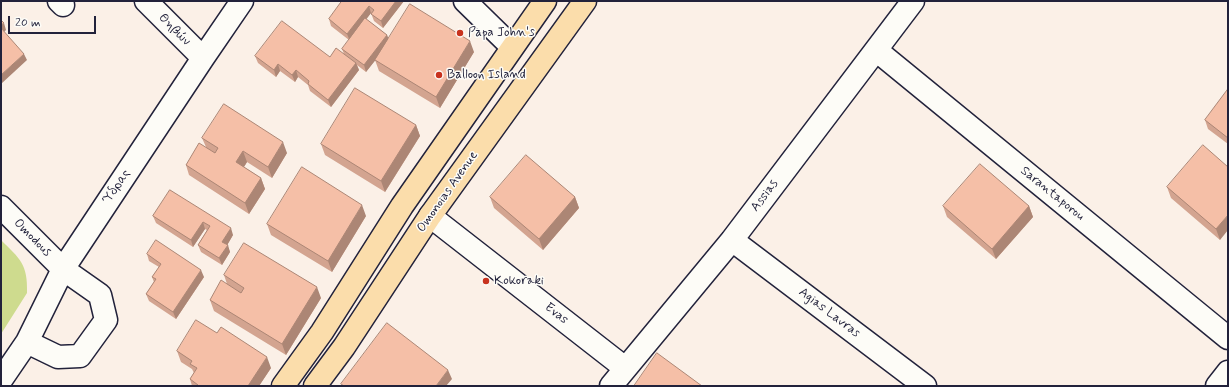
<!DOCTYPE html>
<html>
<head>
<meta charset="utf-8">
<style>
  body { margin:0 }
  #map { position:relative; width:1229px; height:387px; overflow:hidden; background:#fbf0e7; font-family:Mynerve,sans-serif }
  canvas { display:block }
  .frame { position:absolute; inset:0; border:2px solid #22223b; pointer-events:none }
  .scale { position:absolute; left:8px; top:16px; width:88px; height:18px; box-sizing:border-box; border:2px solid #22223b; border-top:0; padding-left:5px; font-size:12px; line-height:14px; white-space:nowrap; color:#22223b; -webkit-text-stroke:3px #fdfcf7; paint-order:stroke }
</style>
</head>
<body>
<div id="map">
<canvas width="1229" height="387"></canvas>
<div class="frame"></div>
<div class="scale">20 m</div>
</div>
<script>
const ctx = document.querySelector('canvas').getContext('2d');
ctx.lineJoin = 'round';
function fill(path, color) { ctx.fillStyle = color; ctx.fill(path, 'evenodd'); }
function strokePath(path, color, width, dash) { ctx.strokeStyle = color; ctx.lineWidth = width; ctx.lineCap = dash ? 'butt' : 'round'; ctx.setLineDash(dash || []); ctx.stroke(path); }
function drawText(font, color, halo, rows, align = 'center') {
  ctx.font = font + ' Mynerve,sans-serif'; ctx.lineWidth = 3; ctx.setLineDash([]); ctx.textBaseline = 'middle'; ctx.strokeStyle = halo; ctx.fillStyle = color; for (const [text, x, y, turn = 0] of rows) {
    ctx.save(); ctx.translate(x, y); ctx.rotate((+turn || 0) * Math.PI / 180); ctx.textAlign = isNaN(turn) ? turn : align; if (halo) ctx.strokeText(text, 0, 0); ctx.fillText(text, 0, 0); ctx.restore();
  }
}
fill(new Path2D(`
  M1,240C20,259 28,264 27,293L1,334Z`), '#cedb8e');
const minor = new Path2D(`
  M59,1L63,5
  M146,1L203,58
  M465,1L512,47
  M876,50L1228,338
  M1,207L63,269L100,295L106,320L80,356L58,357L27,342
  M430,216L625,368
  M732,240L925,386
  M1,380L27,342L63,269L203,58L242,1
  M611,386L732,240L913,1
  M1217,386L1228,372`);
const major = new Path2D(`
  M283,386L322,332L402,206L545,1
  M315,386L344,347L430,216L585,1`);
strokePath(minor, '#22223b', 25);
strokePath(major, '#22223b', 25);
strokePath(minor, '#fdfcf7', 22);
strokePath(major, '#fbddab', 22);
fill(new Path2D(`
  M342,1H404L383,28L374,21L371,13L366,19L387,35L388,39L474,52L440,108L379,71L375,60L366,72L357,65L359,70L331,107L310,91L308,85L298,77L295,82L280,71L276,77L258,63L255,56L330,57L344,54L342,49L349,40L331,26L329,19Z
  M1228,89V144L1208,129L1205,120Z
  M416,125L420,136L385,192L325,155L321,144Z
  M202,138L287,153L272,178L247,162L244,167L261,178L265,189L249,214L189,175L186,165L206,147Z
  M1228,167L1220,240L1171,198L1167,187Z
  M170,190L233,235L227,245L230,252L222,265L201,252L198,245L207,230L205,229L193,247L156,223L153,216Z
  M490,197H575L579,208L543,250L494,208Z
  M943,206H1029L1033,217L996,259L947,217Z
  M366,216L332,272L271,235L267,224Z
  M147,254L204,277L176,319L149,301L146,294L154,282L152,277L159,267L149,261Z
  M224,275L321,298L286,355L214,311L210,300L227,284Z
  M177,351L271,368L259,386H192L190,379L194,373L192,369L181,362Z`), '#d3a490');
fill(new Path2D(`
  M396,1H404L383,28L381,21Z
  M369,6L371,13L350,41L347,34Z
  M4,23L6,30L2,34L1,31V25Z
  M387,35L390,42L366,72L364,65Z
  M470,41L474,52L440,108L436,97Z
  M24,54L27,60L1,84V75Z
  M356,63L359,70L331,107L328,100Z
  M278,64L280,71L276,77L274,70Z
  M296,70L298,77L295,82L292,75Z
  M416,125L420,136L385,192L381,181Z
  M283,142L287,153L272,178L268,167Z
  M243,151L247,162L240,173L236,162Z
  M261,178L265,189L249,214L245,203Z
  M575,197L579,208L543,250L539,239Z
  M362,205L366,216L332,272L328,261Z
  M1029,206L1033,217L996,259L992,249Z
  M1228,215V230L1220,240L1216,229Z
  M203,222L205,229L193,247L191,240Z
  M231,228L233,235L225,249L222,242Z
  M228,245L230,252L222,265L219,258Z
  M201,270L204,277L176,319L173,312Z
  M317,287L321,298L286,355L282,344Z
  M267,357L271,368L259,386H248Z
  M448,370L452,379L446,386H436Z`), '#ac8675');
const building = new Path2D(`
  M342,1H396L381,21L371,14L374,10L369,6L347,34L329,19Z
  M410,4L470,41L436,97L375,60Z
  M365,18L387,35L364,65L342,49Z
  M1,20L4,23L1,25Z
  M282,21L330,57L336,48L356,63L328,100L308,84L309,81L296,70L292,75L278,64L274,70L255,56Z
  M1,28L24,54L1,75Z
  M355,88L416,125L381,181L321,144Z
  M1228,89V138L1205,120Z
  M224,104L283,142L268,167L243,151L236,162L261,178L245,203L186,165L199,143L215,153L218,148L202,138Z
  M1203,145L1228,167V215L1216,229L1167,187Z
  M526,155L575,197L539,239L490,197Z
  M980,164L1029,206L992,249L943,206Z
  M302,167L362,205L328,261L267,224Z
  M170,190L231,228L222,242L228,245L219,258L198,245L210,226L203,222L191,240L153,216Z
  M156,240L201,270L173,312L146,294L156,279L152,277L161,264L147,254Z
  M244,243L317,287L282,344L210,300L221,280L241,293L244,288L224,275Z
  M196,320L217,333L221,327L267,357L248,386H198V385L190,379L197,368L190,364L192,361L177,351Z
  M387,323L448,370L436,386H344L341,384Z
  M657,353L702,386H634Z`);
fill(building, '#f5bfa7');
strokePath(building, '#ac8675', 1);
for (const [x, y, r, color] of [
  [460,33,4,"#c8321e"],
  [439,75,4,"#c8321e"],
  [486,281,4,"#c8321e"]
]) { const dot = new Path2D(); dot.arc(x, y, r, 0, 2 * Math.PI); ctx.fillStyle = color; ctx.fill(dot); strokePath(dot, '#fdfcf7', 1.5); }
drawText('13px', '#22223b', '#fdfcf7', [
  ["Θηβών",174,30,45],
  ["Ύδρας",117,187,-56],
  ["Omonoias Avenue",448,192,-55],
  ["Sarantaporou",1052,194,39],
  ["Assias",765,196,-53],
  ["Omodous",32,238,45],
  ["Agias Lavras",829,313,37],
  ["Evas",556,314,38]
]);
drawText('13px', '#22223b', '#fdfcf7', [
  ["Papa John's",468,33],
  ["Balloon Island",447,75],
  ["Kokoraki",494,281]
], 'left');
</script>
</body>
</html>
